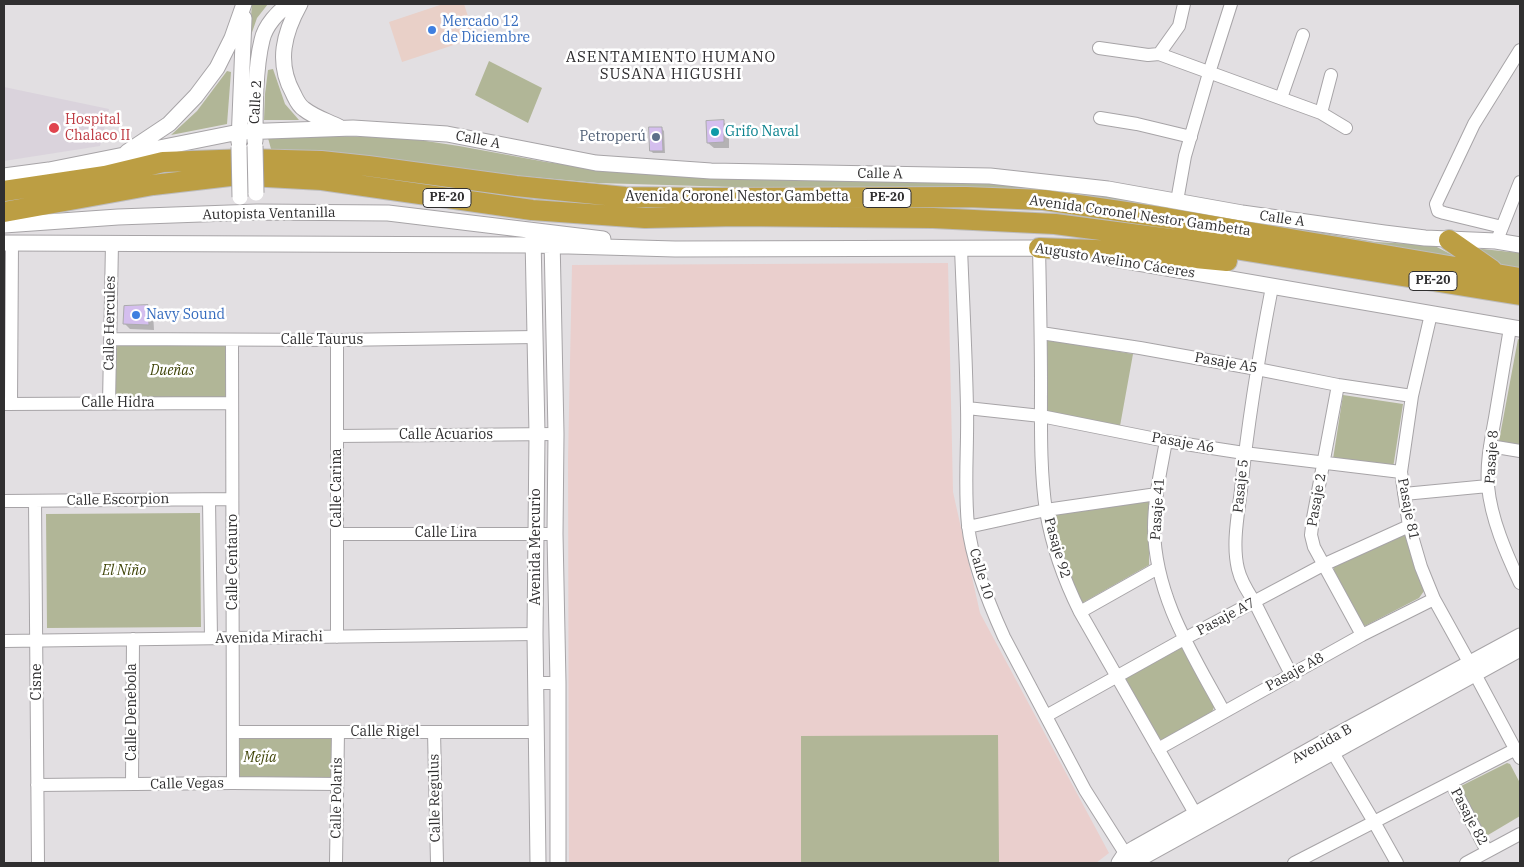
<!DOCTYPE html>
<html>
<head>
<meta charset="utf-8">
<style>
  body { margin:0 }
  #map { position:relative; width:1524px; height:867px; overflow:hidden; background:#e2dfe2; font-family:"IBM Plex Serif",serif }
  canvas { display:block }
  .frame { position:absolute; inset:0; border:5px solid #302f30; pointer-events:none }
</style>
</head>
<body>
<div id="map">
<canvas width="1524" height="867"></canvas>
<div class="frame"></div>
</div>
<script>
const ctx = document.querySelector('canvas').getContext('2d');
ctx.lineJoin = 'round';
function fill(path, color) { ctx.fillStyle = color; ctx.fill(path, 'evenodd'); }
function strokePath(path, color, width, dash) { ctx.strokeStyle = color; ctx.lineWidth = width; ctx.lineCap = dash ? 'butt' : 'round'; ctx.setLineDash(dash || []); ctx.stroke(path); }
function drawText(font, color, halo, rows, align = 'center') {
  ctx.font = font + ' "IBM Plex Serif",serif'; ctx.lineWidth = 5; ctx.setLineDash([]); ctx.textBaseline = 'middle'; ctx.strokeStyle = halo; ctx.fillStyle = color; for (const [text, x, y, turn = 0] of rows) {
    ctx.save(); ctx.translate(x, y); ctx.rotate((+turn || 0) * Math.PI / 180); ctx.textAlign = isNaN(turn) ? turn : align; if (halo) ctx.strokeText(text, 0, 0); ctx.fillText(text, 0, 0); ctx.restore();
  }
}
fill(new Path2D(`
  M443,4H464L475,38L402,62L389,22Z`), '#e9d0c8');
fill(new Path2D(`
  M4,87L109,109L100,146L4,161Z`), '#dad3dc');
fill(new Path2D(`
  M948,263L953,492L980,613L1109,853L1096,863H569L568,460L572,265Z`), '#eacfcd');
fill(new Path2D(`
  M252,4H268L257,18L249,41Z
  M489,61L542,88L528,123L475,95Z
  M273,69L285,104L299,120H264L265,94L268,70Z
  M227,71L231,72L227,124L171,135L197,111Z
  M334,136L406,138L459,146L546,162L598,169L936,180L1016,184L1114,196L1375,242L1433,245L1458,258L987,189L896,187H735L598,183L510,175L339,155L271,149L268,138Z
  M1473,248L1520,253V269L1497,265Z
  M113,339L232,340L227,403H113Z
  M1043,339L1133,354L1120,426L1043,411Z
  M1518,339L1520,340V445L1499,441Z
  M1343,395L1403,404L1393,468L1333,459Z
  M1149,498V565L1084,602L1081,603L1077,601L1050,515Z
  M200,513L201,627L47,628L46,514Z
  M1402,533L1407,535L1424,591L1419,598L1365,626L1361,624L1334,572V567Z
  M1182,646L1215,705L1212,712L1163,740L1156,737L1124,679Z
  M236,735H335L333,781L236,780Z
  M998,735L999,863H801V736Z
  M1507,763L1510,764L1520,783V816L1483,838L1458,791L1461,786Z`), '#b1b697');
fill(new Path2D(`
  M723,122L729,127V148H714L708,143Z
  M661,128L664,131L665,153H653L651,151Z
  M148,306L153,312L154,330L130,329L125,324Z`), '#0003');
const building = new Path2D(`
  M724,120V142L707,143L706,121Z
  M649,127H662L663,151H650Z
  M148,305L149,325L123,324L124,306Z`);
fill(building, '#d4beee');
strokePath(building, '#abaaad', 1);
const minor = new Path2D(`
  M1099,48L1148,55L1159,54L1321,113L1346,128
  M1159,54L1179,26L1184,4
  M1281,98L1303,35
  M1321,113L1331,75
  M1100,118L1137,124L1191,137
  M1177,201L1185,156L1209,73L1231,4
  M1502,227L1444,213L1438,211L1436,204L1474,124L1520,50
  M1499,235L1520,182
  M961,248C963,301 966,355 967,408C968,447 964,486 968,525C972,561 989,604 1004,637L1085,790L1130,861
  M1039,248C1040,294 1041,339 1041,385C1041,427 1040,470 1046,511C1052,546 1064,580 1080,612L1196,815
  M1272,287C1259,354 1248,421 1241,490C1238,515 1232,544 1238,569C1241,582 1248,592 1255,603C1267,627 1279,651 1291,674
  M1431,314L1412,396L1401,472L1409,526L1421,567L1434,599L1470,664
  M1510,328C1505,358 1500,388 1495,418C1491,440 1486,463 1488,486C1491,519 1506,553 1520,583
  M1041,333L1140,348L1257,369L1338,385L1412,396
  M110,339L337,340L535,337
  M232,340L233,783
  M337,340V637
  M1338,385L1313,518L1311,535L1314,547L1362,635
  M109,403L112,243
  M4,404L232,403
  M11,404L12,243
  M967,408L1041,416L1166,441L1244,453L1401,472
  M337,436L556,434
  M1166,441C1161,469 1154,499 1154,528C1155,597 1192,653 1224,712
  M1490,446L1520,451
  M1404,494L1488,486
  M209,500L211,638
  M4,501L232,499
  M35,501L38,863
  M968,527L1046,510L1157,494
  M337,534H555
  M1080,612L1158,568
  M4,641L535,634
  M1475,674L1520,758
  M536,683H558
  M1046,716L1184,639L1323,565L1409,526
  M233,732H537
  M434,732L437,863
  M1329,746L1374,822L1397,863
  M1158,749L1362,635L1434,599
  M1451,783L1487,851
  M132,784L133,639
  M37,785L233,783L337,784
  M336,863L338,732
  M1294,863L1516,749
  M1466,863L1520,834`);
const tertiary = new Path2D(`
  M300,4C284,33 276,62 293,93C296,99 298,105 304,109C314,117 327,121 339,127
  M255,141C255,111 255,68 262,40C265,26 278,11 290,4
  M239,142L244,18
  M127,152L169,124L196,96L217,68L232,38L244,4
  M4,176L49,170L239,132L353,128L447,134L596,163L711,171L990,176L1108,189L1242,213L1384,233L1425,238L1496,241L1520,245
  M4,225L118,217L257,212L388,213L603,239
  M533,237L537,434L535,634L538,863
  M552,237L556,434L555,534L558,683V863
  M4,243L533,245L675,249L1039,248L1050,249
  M1109,258L1520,329
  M1119,863L1125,854L1135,848L1326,741L1520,636
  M1132,863L1520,649`);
const trunk = new Path2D(`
  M4,191L105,176L163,162L248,159L321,161L368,166L516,186L625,197L716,198L966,197L1044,200L1167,218L1520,278
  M4,212L153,185L230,176H249L322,180L532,210L645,218L737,216L933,218L1055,224L1185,241L1520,295
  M1449,240L1492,270
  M1039,248L1122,251L1227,261`);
strokePath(minor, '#a7a4a7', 14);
strokePath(tertiary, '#a7a4a7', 17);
strokePath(trunk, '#bdbcbd', 22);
strokePath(minor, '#fff', 12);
strokePath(tertiary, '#fff', 15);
strokePath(trunk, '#bc9e43', 20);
const tertiaryBridge = new Path2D(`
  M255,146L256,193
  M239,147L240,197`);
strokePath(tertiaryBridge, '#a7a4a7', 17, []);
strokePath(tertiaryBridge, '#fff', 15);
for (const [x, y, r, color] of [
  [432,30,5,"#3f7fe0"],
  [54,128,6,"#e0444e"],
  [715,132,5,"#0f9aa8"],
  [656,137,5,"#5c6f8a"],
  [136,315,5,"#3f7fe0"]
]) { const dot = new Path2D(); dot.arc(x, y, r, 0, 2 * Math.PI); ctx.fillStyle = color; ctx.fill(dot); strokePath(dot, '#fff', 2); }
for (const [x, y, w] of [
  [447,198,48],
  [887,198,48],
  [1433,281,48]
]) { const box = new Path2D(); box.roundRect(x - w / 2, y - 9.5, w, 19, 4); ctx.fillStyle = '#fff'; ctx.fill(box); strokePath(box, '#302f30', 1); }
drawText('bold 12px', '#302f30', null, [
  ["PE-20",447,198],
  ["PE-20",887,198],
  ["PE-20",1433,281]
]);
drawText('14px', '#366cbe', '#fff', [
  ["Mercado 12",442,22],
  ["de Diciembre",442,38],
  ["Navy Sound",146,315]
], 'left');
drawText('14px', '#302f30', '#fff', [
  ["Calle 2",256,102,-87],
  ["Calle A",478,140,11],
  ["Calle A",880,174,1],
  ["Avenida Coronel Nestor Gambetta",737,197],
  ["Autopista Ventanilla",269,214,-1],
  ["Avenida Coronel Nestor Gambetta",1140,216,8],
  ["Calle A",1282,219,8],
  ["Augusto Avelino Cáceres",1115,261,9],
  ["Calle Hercules",110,323,-89],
  ["Calle Taurus",322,340],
  ["Pasaje A5",1226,363,10],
  ["Calle Hidra",118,403],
  ["Calle Acuarios",446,435],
  ["Pasaje A6",1183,443,10],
  ["Pasaje 8",1492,457,-86],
  ["Pasaje 5",1241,486,-84],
  ["Calle Carina",337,488,-90],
  ["Calle Escorpion",118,500,-1],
  ["Pasaje 2",1317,500,-80],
  ["Pasaje 41",1158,509,-86],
  ["Pasaje 81",1408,509,79],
  ["Calle Lira",446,533],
  ["Avenida Mercurio",536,547,-90],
  ["Pasaje 92",1057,548,74],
  ["Calle Centauro",233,562,-90],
  ["Calle 10",981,574,73],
  ["Pasaje A7",1226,617,-28],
  ["Avenida Mirachi",269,638,-1],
  ["Pasaje A8",1295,672,-29],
  ["Cisne",37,682,-90],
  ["Calle Denebola",132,712,-90],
  ["Calle Rigel",385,732],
  ["Avenida B",1322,744,-29],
  ["Calle Vegas",187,784,-1],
  ["Calle Polaris",337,798,-89],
  ["Calle Regulus",435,798,-91],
  ["Pasaje 82",1469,817,62]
]);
drawText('14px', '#be3a42', '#fff', [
  ["Hospital",65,120],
  ["Chalaco II",65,136]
], 'left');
drawText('14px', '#0d838f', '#fff', [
  ["Grifo Naval",725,132]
], 'left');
drawText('14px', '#4e5e75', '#fff', [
  ["Petroperú",646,137]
], 'right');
drawText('italic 14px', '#41460a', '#fff', [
  ["Dueñas",172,371],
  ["El Niño",124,571],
  ["Mejía",260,758]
]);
ctx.letterSpacing = '1px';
drawText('15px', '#2d2b2e', '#fff', [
  ["ASENTAMIENTO HUMANO",671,58],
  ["SUSANA HIGUSHI",671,75]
]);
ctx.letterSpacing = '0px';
</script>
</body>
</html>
